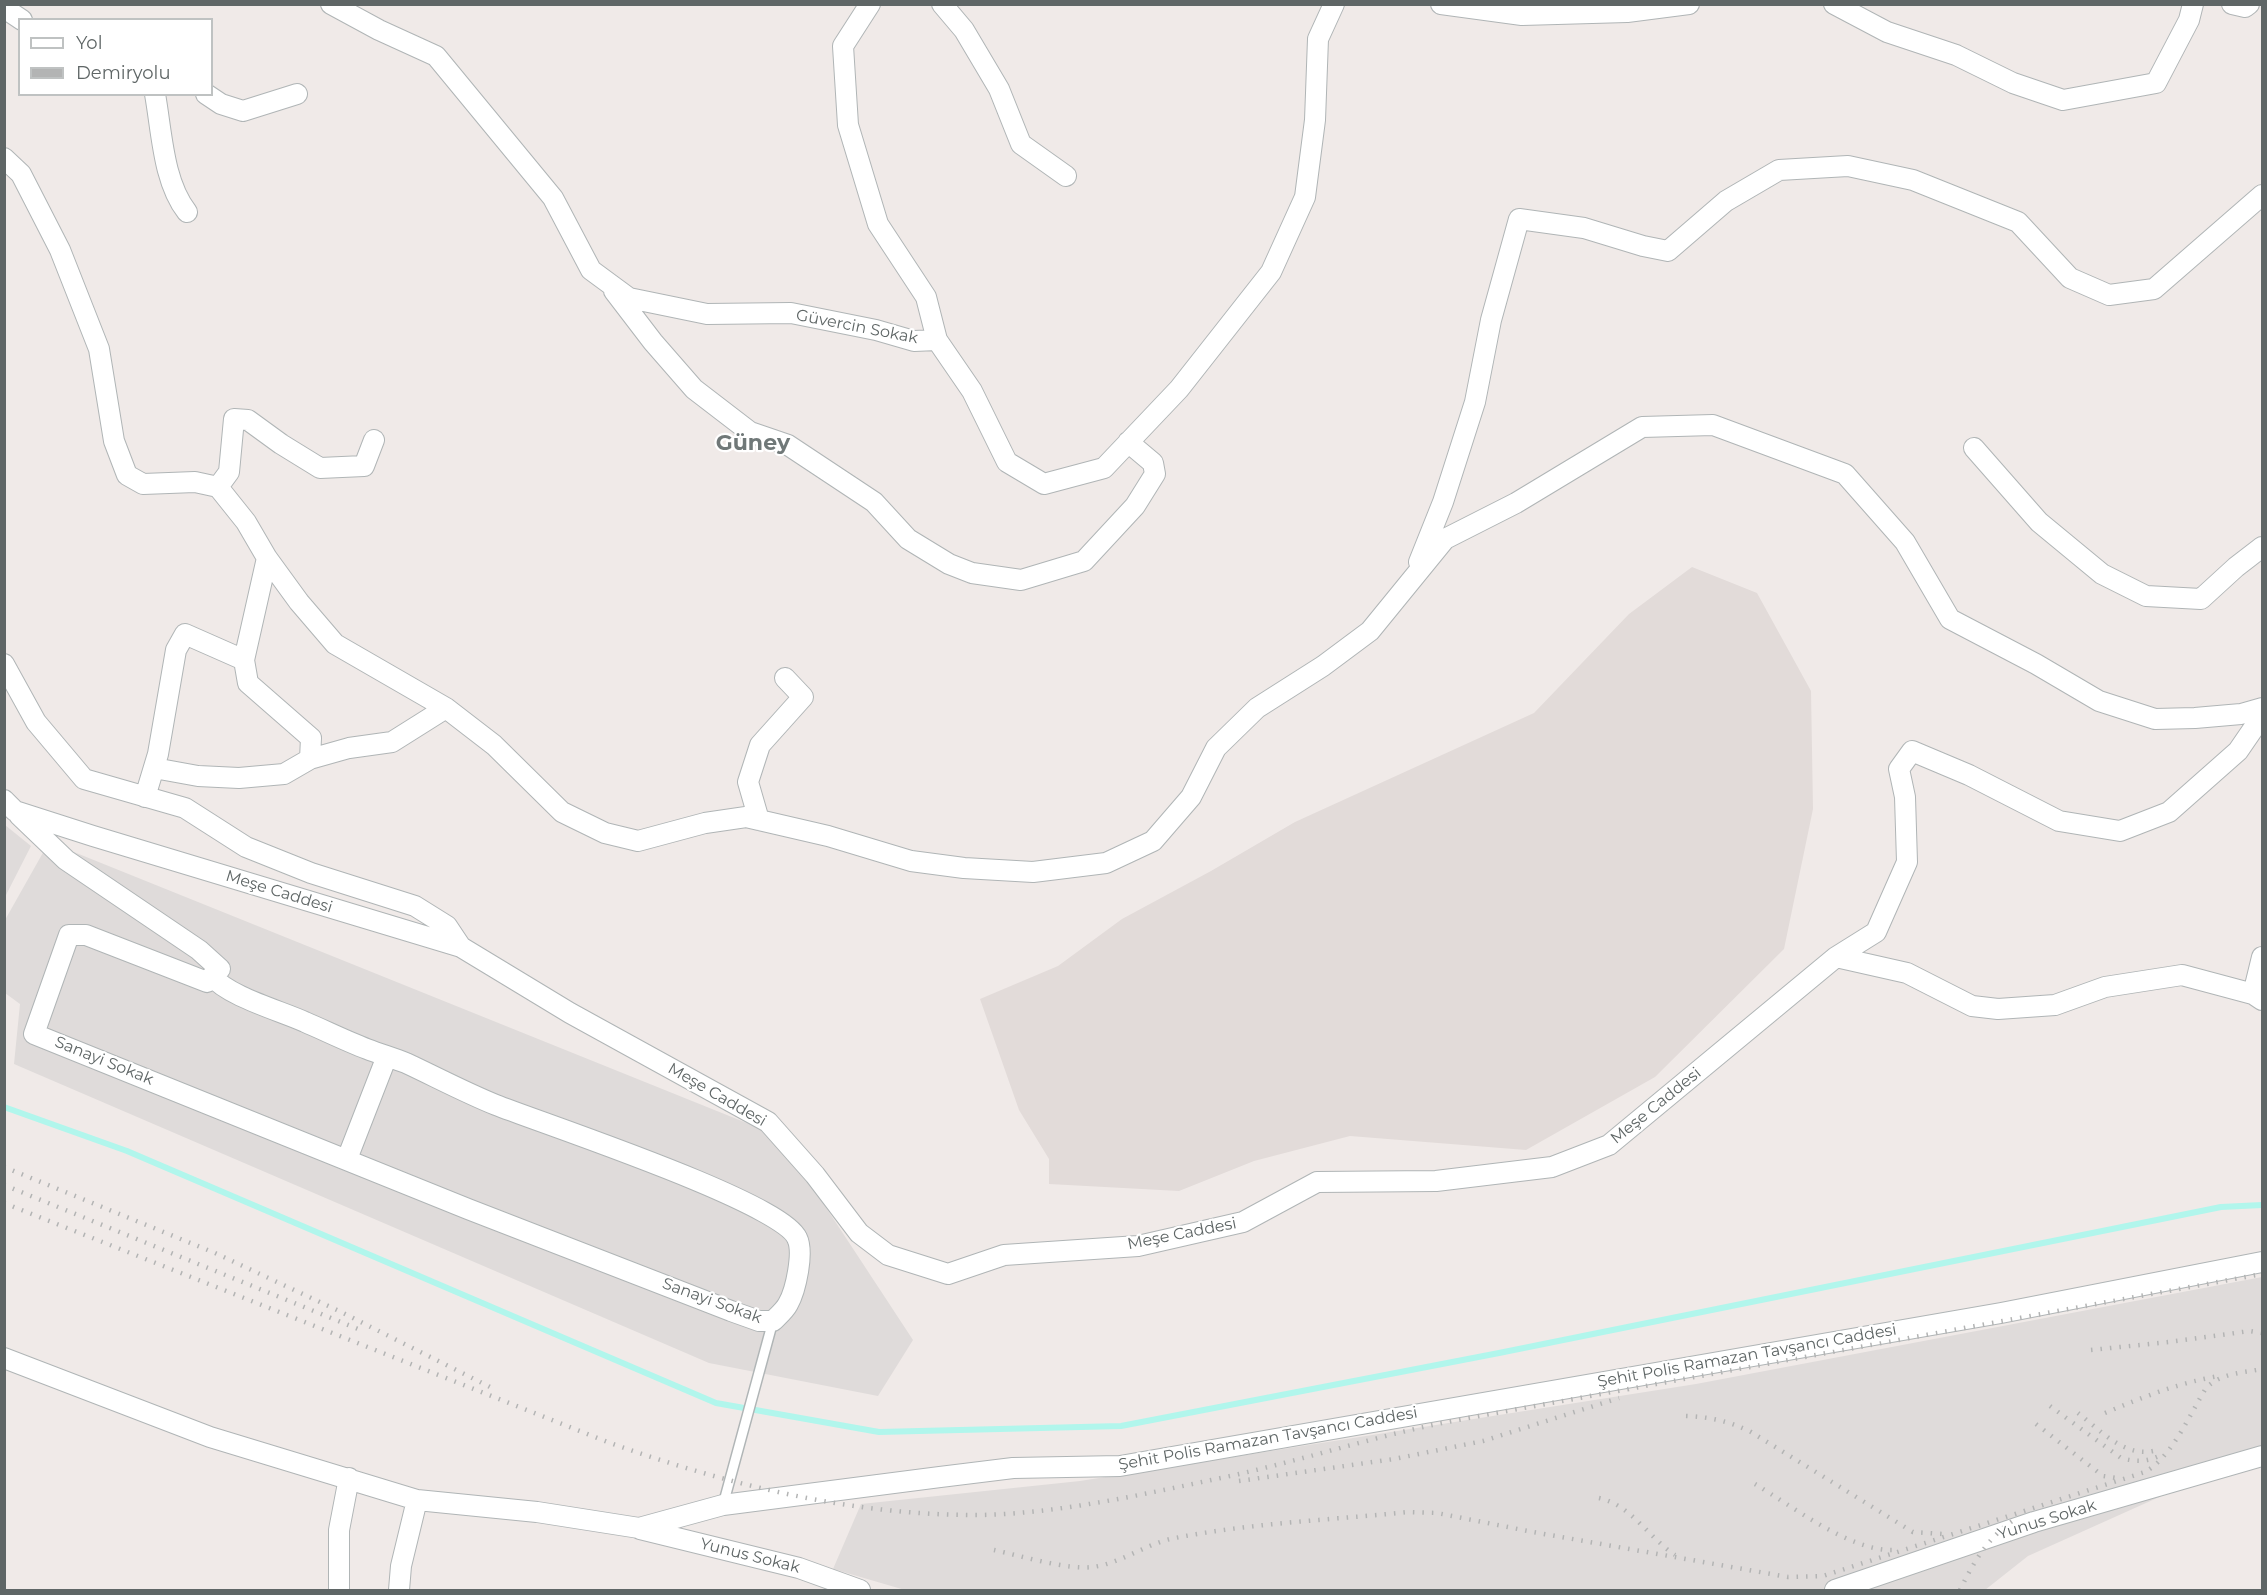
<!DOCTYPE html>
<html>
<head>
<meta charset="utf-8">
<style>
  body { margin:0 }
  #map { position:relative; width:2267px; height:1595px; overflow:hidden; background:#f0eae8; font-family:Montserrat,sans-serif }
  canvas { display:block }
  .frame { position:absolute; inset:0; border:6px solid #5f6666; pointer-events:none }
  .legend { position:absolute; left:18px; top:18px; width:195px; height:78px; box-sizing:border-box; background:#fff; border:2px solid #bfc2c2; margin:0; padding:8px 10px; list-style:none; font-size:18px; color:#5f6666 }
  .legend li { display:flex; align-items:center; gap:12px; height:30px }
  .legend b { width:30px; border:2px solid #bfc2c2 }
</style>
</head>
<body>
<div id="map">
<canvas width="2267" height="1595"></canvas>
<div class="frame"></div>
<ul class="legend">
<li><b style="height:8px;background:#fff"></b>Yol</li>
<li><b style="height:8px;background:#b3b4b4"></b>Demiryolu</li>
</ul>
</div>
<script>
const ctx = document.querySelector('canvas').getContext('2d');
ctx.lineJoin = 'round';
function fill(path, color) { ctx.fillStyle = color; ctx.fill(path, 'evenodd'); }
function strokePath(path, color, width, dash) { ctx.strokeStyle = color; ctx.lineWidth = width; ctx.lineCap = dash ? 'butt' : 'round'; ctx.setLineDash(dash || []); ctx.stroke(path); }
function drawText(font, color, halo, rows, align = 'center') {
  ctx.font = font + ' Montserrat,sans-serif'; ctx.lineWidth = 4.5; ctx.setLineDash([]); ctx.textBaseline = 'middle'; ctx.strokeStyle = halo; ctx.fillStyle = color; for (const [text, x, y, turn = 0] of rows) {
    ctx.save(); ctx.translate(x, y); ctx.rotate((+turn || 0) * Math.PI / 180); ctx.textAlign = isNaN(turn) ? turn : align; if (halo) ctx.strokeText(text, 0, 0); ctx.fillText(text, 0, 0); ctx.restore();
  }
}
fill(new Path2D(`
  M5,825L31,846L5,897Z
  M49,842L779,1136L913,1340L878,1396L709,1363L14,1064L20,1004L5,993V920Z
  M2262,1277V1453L2255,1454L2028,1556L1985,1590H905L833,1569L861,1504L1080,1481L1696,1384Z`), '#dfdbda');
fill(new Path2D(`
  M1692,567L1757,593L1811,691L1813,809L1784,949L1655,1077L1526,1150L1350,1136L1254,1161L1179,1191L1049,1184V1159L1019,1110L980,999L1058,966L1122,919L1211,871L1295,822L1534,713L1629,614Z`), '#e2dbd9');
strokePath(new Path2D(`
  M4,1107L127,1151L716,1403L879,1432L1121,1426L1499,1353L2221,1207L2262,1205`), '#b1f6ec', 6);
const lane = new Path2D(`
  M723,1505L773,1321`);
const street = new Path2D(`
  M331,4L379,30L436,56L553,198L591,270L629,298L707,314L791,313L876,330L914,341L937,340L926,297L878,224L848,125L843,46L870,4
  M942,4L964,30L999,89L1021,144L1066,176
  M1441,4L1522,15L1627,12L1689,4
  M1834,4L1887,32L1956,55L2013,83L2063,100L2156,83L2189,20L2193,4
  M2232,4L2245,7L2249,4
  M4,8L22,20
  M155,94C162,133 163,181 187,212
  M206,94L221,104L243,111L297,94
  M4,158L21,174L60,250L99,349L114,441L127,475L143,484L195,482L218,487L246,522L267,558L299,602L335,644L446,708L494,745L562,812L605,833L638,841L705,823L746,817L828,836L911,861L964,868L1033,872L1106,863L1153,841L1191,797L1216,748L1257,708L1323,666L1370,631L1445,539L1516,503L1642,427L1713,425L1845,474L1905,542L1950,619L2036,664L2099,701L2155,719L2195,718L2241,714L2262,708
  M614,291L653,342L694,389L750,432L788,445L874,502L908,539L949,564L972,573L1021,580L1084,561L1135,506L1155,474L1153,463L1128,442
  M937,340L972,391L1007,462L1044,484L1104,468L1179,389L1271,272L1305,197L1315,120L1318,39L1334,4
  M1974,448L2039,522L2102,574L2146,596L2201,599L2236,567L2262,547
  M218,487L229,472L234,419L248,420L281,444L320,468L364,466L374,440
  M1419,562L1443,502L1475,402L1491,320L1519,219L1584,228L1643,246L1668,251L1726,201L1779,170L1848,166L1913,180L2018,222L2070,278L2109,295L2154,289L2262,195
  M244,660L267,558
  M4,664L36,722L84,779L185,808L246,847L311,873L415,906L447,926L461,947
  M310,759L349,748L392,742L446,708
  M145,797L158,754L176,650L185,634L244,660L248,683L311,738L310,759L284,774L239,778L198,776L154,768
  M4,800L15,811L93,836L461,947L570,1013L768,1122L815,1175L859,1233L888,1255L948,1274L1004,1255L1138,1246L1243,1222L1317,1182L1436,1181L1552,1167L1609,1145L1836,957L1876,932L1907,862L1905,797L1899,769L1912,751L1969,775L2059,821L2120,831L2169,812L2238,751L2262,716
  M19,815L66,860L199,950L220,969L207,982L86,935H69L34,1034L468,1209L731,1311L759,1321H773C778,1316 785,1310 788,1304C796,1290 804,1252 797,1238C781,1202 544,1124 496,1105C466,1093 436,1077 406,1063C393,1058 380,1054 367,1049C346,1041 326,1031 305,1022C281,1011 227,996 212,976
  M759,820L748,782L760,745L803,697L785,678
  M1836,957L1907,973L1972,1006L1998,1009L2055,1005L2105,987L2182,975L2253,994L2262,1000
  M2253,994L2262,957
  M347,1159L387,1056
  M4,1358L210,1437L417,1500L537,1512L639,1528L723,1505L940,1477L1013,1468L1120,1466L2001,1313L2262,1262
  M640,1529L799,1568L860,1590
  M339,1590V1530L349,1478
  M399,1590L401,1566L417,1500
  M1835,1590L2034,1522L2262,1456`);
strokePath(lane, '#b0b5b6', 12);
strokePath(street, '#b0b5b6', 22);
strokePath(lane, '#fff', 9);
strokePath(street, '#fff', 20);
strokePath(new Path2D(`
  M4,1167L215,1253L337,1310L496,1390
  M4,1185L363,1331
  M4,1203L610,1443C729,1485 854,1516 982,1515C1060,1513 1140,1495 1216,1479C1299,1462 1379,1434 1463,1419C1729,1371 1996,1322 2262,1274
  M2091,1350L2169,1342L2250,1331L2262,1333
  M2050,1406L2121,1458C2136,1462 2147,1462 2161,1455
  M2078,1413C2100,1430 2124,1457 2153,1451
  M2105,1413C2143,1397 2178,1383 2219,1376
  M1686,1416C1710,1417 1729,1421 1751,1432L1913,1532L1943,1534
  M2036,1424L2103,1476L2122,1479
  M1239,1481L1394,1459L1483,1441L1619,1398
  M1755,1484C1792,1506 1851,1552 1894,1550
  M1599,1498C1631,1505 1648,1537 1675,1555
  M994,1550C1022,1556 1066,1570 1093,1567C1122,1563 1147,1543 1175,1538C1252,1523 1330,1520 1408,1512L1437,1513L1533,1532L1788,1577L1823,1576L2145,1472C2172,1457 2190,1414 2206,1388C2221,1373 2242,1373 2262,1369
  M1960,1590C1973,1563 1989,1535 2017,1518`), '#b3b4b4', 4.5, [1.5, 8]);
drawText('16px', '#5f6666', '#fff', [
  ["Güvercin Sokak",857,327,11],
  ["Meşe Caddesi",279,892,17],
  ["Sanayi Sokak",104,1061,22],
  ["Meşe Caddesi",717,1095,30],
  ["Meşe Caddesi",1656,1106,-39],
  ["Meşe Caddesi",1182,1234,-11],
  ["Sanayi Sokak",712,1301,20],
  ["Şehit Polis Ramazan Tavşancı Caddesi",1747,1356,-10],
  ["Şehit Polis Ramazan Tavşancı Caddesi",1268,1439,-10],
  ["Yunus Sokak",2047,1520,-17],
  ["Yunus Sokak",750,1556,14]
]);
drawText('bold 22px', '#707878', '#fff', [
  ["Güney",753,444]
]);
</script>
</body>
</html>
